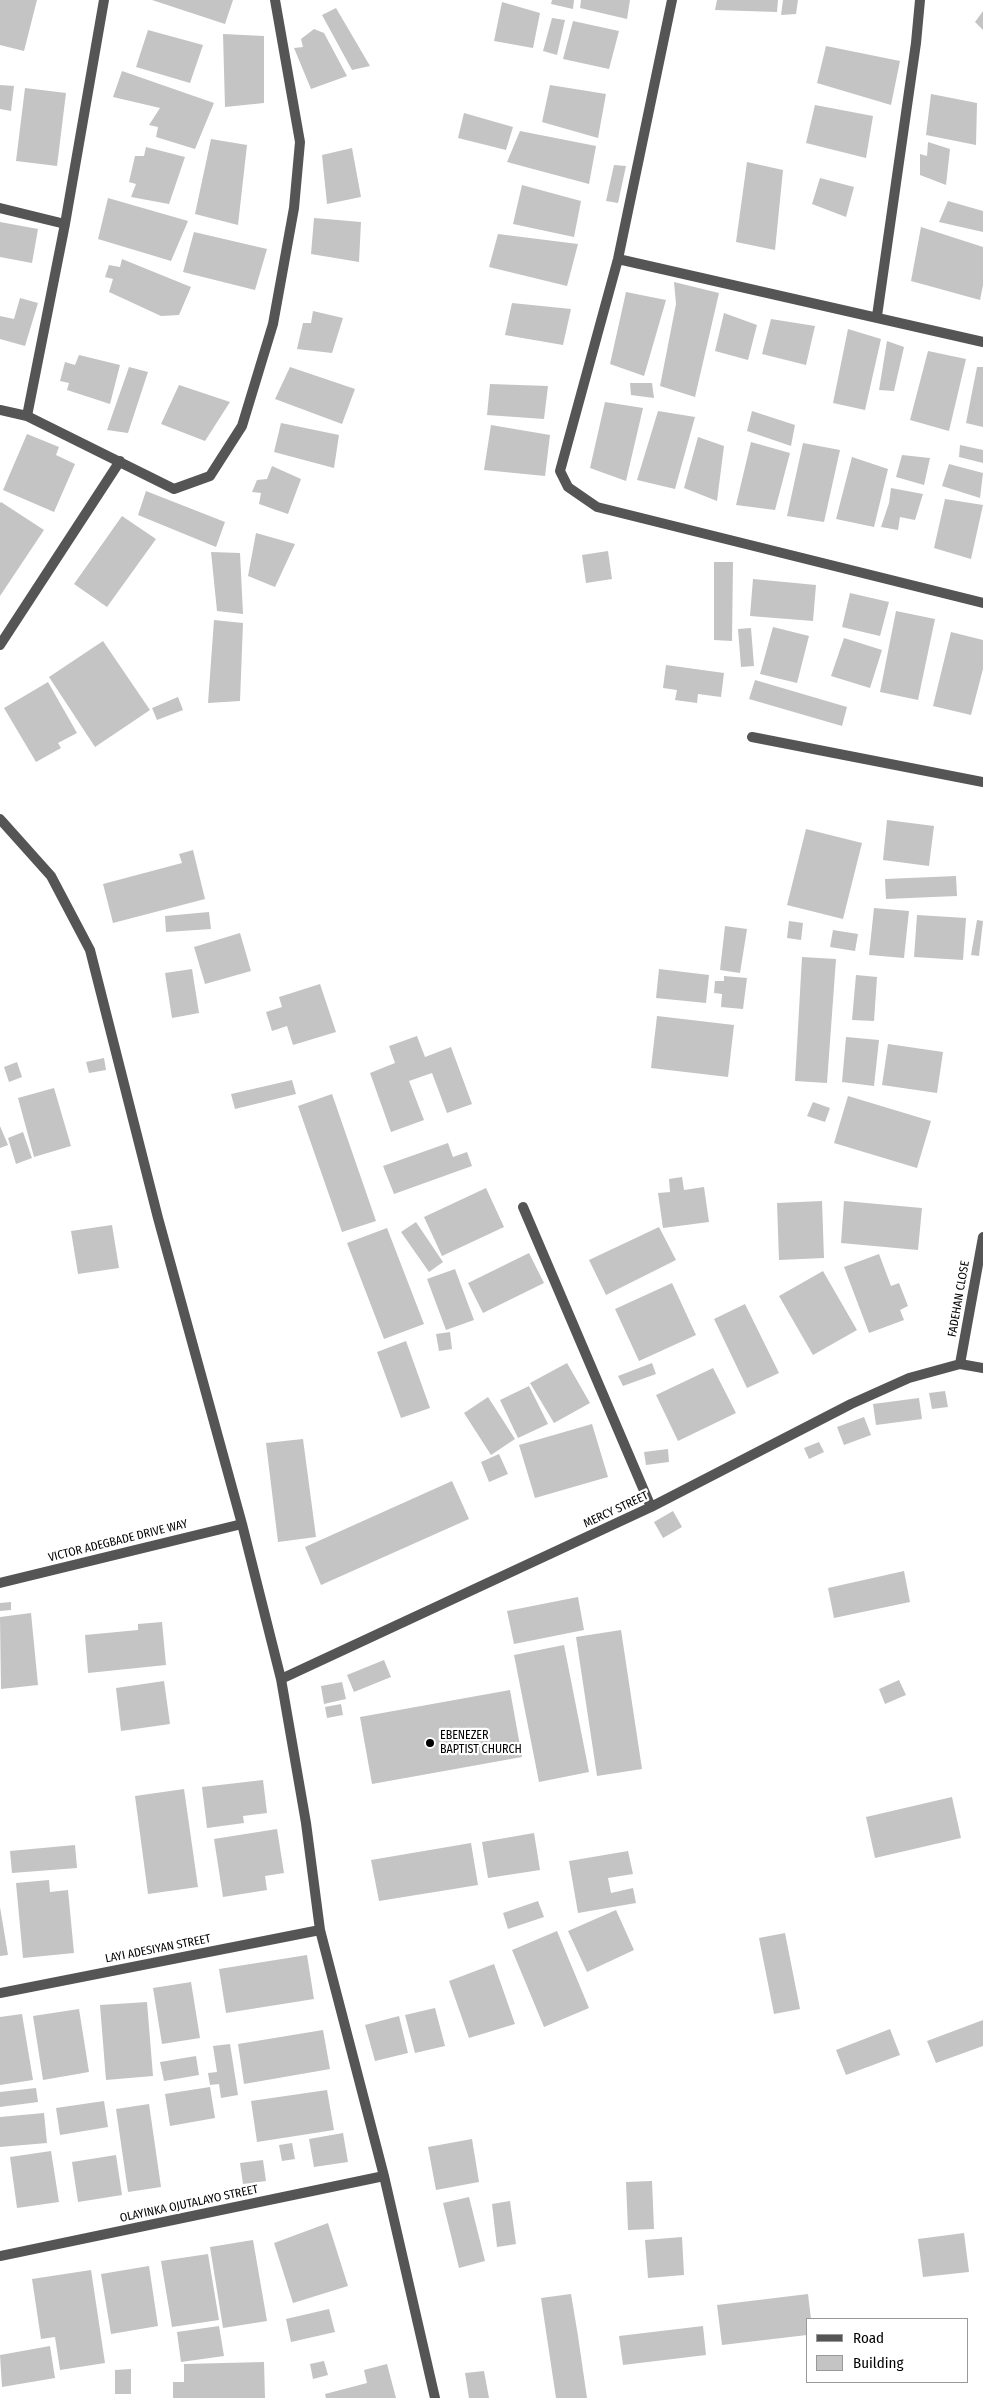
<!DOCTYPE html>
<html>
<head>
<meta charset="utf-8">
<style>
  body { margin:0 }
  #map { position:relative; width:983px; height:2398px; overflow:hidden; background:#fff; font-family:"Fira Sans Condensed",sans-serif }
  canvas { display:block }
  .legend { position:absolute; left:806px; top:2318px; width:162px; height:65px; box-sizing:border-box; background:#fff; border:1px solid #999; margin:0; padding:6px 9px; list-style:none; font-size:15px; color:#000 }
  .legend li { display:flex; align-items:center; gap:10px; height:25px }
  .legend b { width:25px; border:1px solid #999 }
</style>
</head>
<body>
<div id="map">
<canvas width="983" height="2398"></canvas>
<ul class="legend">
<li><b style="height:6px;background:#555"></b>Road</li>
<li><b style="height:14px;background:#c4c4c4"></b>Building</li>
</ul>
</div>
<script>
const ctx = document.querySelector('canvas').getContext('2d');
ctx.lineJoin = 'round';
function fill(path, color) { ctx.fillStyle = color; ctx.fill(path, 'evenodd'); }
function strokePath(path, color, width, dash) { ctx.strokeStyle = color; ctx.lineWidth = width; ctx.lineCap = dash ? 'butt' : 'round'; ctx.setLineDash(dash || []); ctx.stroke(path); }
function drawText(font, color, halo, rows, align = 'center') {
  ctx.font = font + ' "Fira Sans Condensed",sans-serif'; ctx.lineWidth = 4.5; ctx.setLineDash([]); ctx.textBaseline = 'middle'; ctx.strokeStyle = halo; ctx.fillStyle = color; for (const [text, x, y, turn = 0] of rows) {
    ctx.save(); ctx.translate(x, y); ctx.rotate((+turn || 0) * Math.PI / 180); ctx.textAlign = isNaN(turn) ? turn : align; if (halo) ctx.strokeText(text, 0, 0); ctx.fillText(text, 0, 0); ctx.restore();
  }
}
fill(new Path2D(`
  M0,0H37L24,51L0,45Z
  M152,0H233L225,24Z
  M552,0H574L573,9L551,4Z
  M581,0H630L627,19L580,8Z
  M717,0H778L777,12L715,10Z
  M783,0H798L796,14L781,15Z
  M502,2L540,13L533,48L494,41Z
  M336,8L370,66L352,70L322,15Z
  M983,11V30L975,22Z
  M552,18L565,20L557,55L543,51Z
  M573,21L619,31L609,69L563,59Z
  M314,29L324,33L347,76L311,89L294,48L303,47L301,39Z
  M148,30L203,45L190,83L136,67Z
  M223,34L264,36V103L225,107Z
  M826,46L900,61L891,105L817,83Z
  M122,71L214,103L195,149L156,137L158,127L149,125L160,108L113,97Z
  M0,85L14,86L11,111L0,109Z
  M550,85L606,94L598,138L542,122Z
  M25,88L66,93L57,166L16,161Z
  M931,94L977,103L976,145L926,135Z
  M815,105L873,116L866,158L806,143Z
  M464,113L513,127L506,150L458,138Z
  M520,131L596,146L589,184L507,162Z
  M211,139L247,145L238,225L195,214Z
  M928,142L950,149L946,185L920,175V154L927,156Z
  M146,147L185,157L169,204L131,197L136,184L129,182L135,156H144Z
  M352,148L361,197L327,204L322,155Z
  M747,162L783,170L775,250L736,242Z
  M614,165L626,166L618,203L606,201Z
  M820,178L854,187L846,217L812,204Z
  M522,185L581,201L574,237L513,224Z
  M108,198L188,221L171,261L98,239Z
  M948,201L983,211V232L939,222Z
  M314,218L361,222L359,262L311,254Z
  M0,222L38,229L32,263L0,257Z
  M921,227L983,247V285L980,300L911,281Z
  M194,232L267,249L255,290L183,272Z
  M498,234L578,244L567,286L489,267Z
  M122,259L191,287L179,315L161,316L109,292L113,279L105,277L109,265L120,267Z
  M674,282L719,293L695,397L660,386L676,304Z
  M626,292L666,300L644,376L610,364Z
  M20,298L38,303L25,346L0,339V316L14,319Z
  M512,303L571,309L563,345L505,335Z
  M313,311L343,318L332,353L297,349L303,323H311Z
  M724,313L757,325L748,360L715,351Z
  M771,319L815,326L806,365L762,354Z
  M848,329L881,339L865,410L833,403Z
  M887,341L904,347L894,391L879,390Z
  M928,351L966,359L949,431L910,420Z
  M79,355L120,365L110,404L67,390L69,383L60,381L65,362L75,365Z
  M129,367L148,372L128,433L107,430Z
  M290,367L355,389L342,424L275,399Z
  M977,367H983V427L966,423Z
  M630,383H652L654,398L631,395Z
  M490,384L548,386L544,419L487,415Z
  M179,385L230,402L205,441L161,424Z
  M605,402L643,408L626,481L590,468Z
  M658,411L695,417L675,489L637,480Z
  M752,411L795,425L791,446L747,431Z
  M281,423L339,435L334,468L274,452Z
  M491,425L550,435L545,476L484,470Z
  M27,434L59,447L56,455L75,464L54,512L3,490Z
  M698,437L724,446L717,501L684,488Z
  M751,442L790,453L775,510L736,505Z
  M803,443L840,450L824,522L787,516Z
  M960,445L983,450V463L959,457Z
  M902,455L930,458L924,485L896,477Z
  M852,457L888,469L874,527L836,519Z
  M949,464L983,473L980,498L942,486Z
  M272,466L301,479L288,514L259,504L261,493L252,492L257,480L267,479Z
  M891,488L923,494L915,520L900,517L898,530L881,527L889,503Z
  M146,491L225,522L216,547L138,515Z
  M945,499L983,505L971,559L934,548Z
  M1,502L44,530L0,596V503Z
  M122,516L156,539L107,607L74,584Z
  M256,533L295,544L275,587L248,576Z
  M608,551L612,579L586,583L582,555Z
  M211,552L240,553L243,614L217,611Z
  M714,562H733L732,641L714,640Z
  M753,579L816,585L813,621L750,616Z
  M850,593L889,602L880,636L842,627Z
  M896,611L935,619L918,700L880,692Z
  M214,620L243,623L240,701L208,703Z
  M773,627L809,636L797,683L760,674Z
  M751,628L754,666L741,667L738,629Z
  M951,632L983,640V669L971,715L933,706Z
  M844,638L882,650L870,688L831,676Z
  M103,641L150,710L95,747L49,677Z
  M666,665L724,673L721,697L698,694L697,703L675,700L677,690L663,688Z
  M755,680L847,707L842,726L749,699Z
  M48,682L77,733L58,743L61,748L36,762L4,708Z
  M178,697L183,710L157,720L152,708Z
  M887,820L934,826L929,866L883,860Z
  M806,829L862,843L843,919L787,905Z
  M193,850L205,899L113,923L103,884L182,863L179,854Z
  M956,876L957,896L886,899L885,879Z
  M874,908L909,911L904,958L869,955Z
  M209,912L211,929L166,932L165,916Z
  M917,915L966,918L963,960L914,957Z
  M977,920L983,921L979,956L971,955Z
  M789,921L803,923L801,940L787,938Z
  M725,926L747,929L740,973L720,970Z
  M833,930L858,934L855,951L830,947Z
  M240,933L251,971L205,984L194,947Z
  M802,957L836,959L827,1083L795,1081Z
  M192,969L199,1013L172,1018L165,973Z
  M659,969L709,975L706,1003L656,998Z
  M856,975L877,977L874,1021L852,1020Z
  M724,976L747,978L743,1009L721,1007L722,994L714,993L715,981H724Z
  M320,984L336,1032L293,1045L287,1026L272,1031L266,1012L282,1007L279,997Z
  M657,1016L734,1025L728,1077L651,1068Z
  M417,1036L425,1057L451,1047L472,1104L447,1113L432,1073L409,1081L424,1120L391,1132L370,1073L395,1063L389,1046Z
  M846,1037L879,1040L874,1086L842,1082Z
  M888,1044L943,1052L937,1093L882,1085Z
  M104,1058L106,1070L89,1073L86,1062Z
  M17,1062L22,1077L9,1082L4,1067Z
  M292,1080L296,1094L235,1109L231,1094Z
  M54,1088L71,1146L34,1157L18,1098Z
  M332,1094L376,1221L342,1232L298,1106Z
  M848,1096L931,1121L917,1168L834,1143Z
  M813,1102L830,1108L825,1122L807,1116Z
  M0,1126L8,1145L0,1148Z
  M23,1132L32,1158L16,1164L8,1138Z
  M448,1143L453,1157L467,1152L472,1166L394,1194L383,1166Z
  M682,1177L684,1190L704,1187L709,1222L663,1228L658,1193L670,1192L669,1179Z
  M486,1188L504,1227L442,1256L424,1217Z
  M822,1201L824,1258L779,1260L777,1203Z
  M844,1201L922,1208L918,1250L841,1243Z
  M416,1222L443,1262L429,1272L401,1232Z
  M112,1225L119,1268L78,1274L71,1231Z
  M659,1227L676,1260L606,1295L589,1260Z
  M387,1228L424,1324L384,1339L347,1243Z
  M529,1253L544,1283L483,1313L468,1283Z
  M879,1254L891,1286L899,1283L908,1306L900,1310L904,1320L869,1333L844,1267Z
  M455,1269L474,1320L446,1330L427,1279Z
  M823,1271L857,1330L813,1355L779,1296Z
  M672,1283L696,1335L639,1361L615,1309Z
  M745,1304L779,1373L747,1388L714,1319Z
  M450,1332L452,1349L439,1351L436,1334Z
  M406,1341L430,1408L401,1418L377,1352Z
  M567,1363L590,1403L554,1423L530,1383Z
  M652,1363L656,1374L623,1386L618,1376Z
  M713,1368L736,1413L678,1441L656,1395Z
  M529,1386L548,1424L518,1438L500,1400Z
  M945,1391L948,1407L932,1409L929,1393Z
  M488,1397L515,1439L491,1455L464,1413Z
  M919,1398L922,1419L876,1425L873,1404Z
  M864,1417L871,1435L844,1445L837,1427Z
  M592,1424L608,1477L535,1498L519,1445Z
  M303,1439L316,1537L278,1542L266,1443Z
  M819,1442L824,1452L809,1459L804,1448Z
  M668,1449L669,1462L646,1465L644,1452Z
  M499,1454L508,1474L489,1482L481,1462Z
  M452,1481L469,1519L321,1585L305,1547Z
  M673,1511L682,1527L663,1538L654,1522Z
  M904,1571L910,1602L834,1618L828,1588Z
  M578,1597L584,1630L514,1644L507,1611Z
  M11,1602V1610L0,1611V1603Z
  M31,1613L38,1685L1,1689L0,1617Z
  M162,1622L166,1665L88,1673L85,1635L138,1630V1624Z
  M621,1630L642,1769L597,1776L576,1637Z
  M564,1645L589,1772L539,1782L514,1655Z
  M384,1660L391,1677L354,1692L347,1675Z
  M899,1680L906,1695L885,1704L879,1689Z
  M164,1681L170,1724L121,1731L116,1688Z
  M342,1682L346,1699L324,1704L321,1686Z
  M510,1690L522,1757L372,1784L360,1717Z
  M341,1704L343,1715L327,1718L325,1707Z
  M263,1780L267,1813L243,1816L244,1823L207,1828L202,1787Z
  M184,1789L198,1887L148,1894L135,1796Z
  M952,1797L961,1838L875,1858L866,1817Z
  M277,1829L284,1873L265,1876L267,1890L223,1897L214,1839Z
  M534,1833L540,1870L488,1878L482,1842Z
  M471,1843L478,1885L379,1901L371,1860Z
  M75,1845L77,1868L12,1873L10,1851Z
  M628,1851L633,1874L608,1878L611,1893L633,1888L636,1903L578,1913L569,1861Z
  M49,1880L50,1892L68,1890L74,1953L23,1958L16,1883Z
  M538,1901L544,1917L508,1929L503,1913Z
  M0,1907L8,1955L0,1956Z
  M616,1910L634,1950L587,1972L568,1931Z
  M557,1931L589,2008L544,2027L512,1950Z
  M785,1933L800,2009L774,2014L759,1938Z
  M307,1955L314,1999L226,2013L219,1969Z
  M494,1964L515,2024L469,2038L449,1981Z
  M191,1982L200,2038L162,2044L153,1988Z
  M147,2002L153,2076L106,2080L100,2005Z
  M435,2008L445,2046L415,2053L405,2015Z
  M79,2009L89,2072L43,2080L33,2016Z
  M22,2014L33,2080L0,2085V2017Z
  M399,2016L408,2053L375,2061L365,2025Z
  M983,2020V2046L936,2063L927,2041Z
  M890,2029L900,2055L846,2075L836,2050Z
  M323,2030L330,2069L244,2084L238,2044Z
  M230,2044L238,2095L221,2098L219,2084L210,2085L208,2073L217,2072L213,2046Z
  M196,2056L199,2075L164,2081L160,2062Z
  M210,2087L215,2118L170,2126L165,2094Z
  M36,2088L38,2102L0,2107V2092Z
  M327,2090L334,2130L257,2142L251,2101Z
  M104,2101L108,2127L60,2135L56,2108Z
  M149,2104L161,2187L128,2192L116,2109Z
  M44,2113L47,2143L0,2147V2117Z
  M343,2133L348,2162L314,2167L309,2139Z
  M472,2139L479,2182L436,2190L428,2147Z
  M292,2143L295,2159L282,2161L279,2145Z
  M51,2151L59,2202L17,2208L10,2157Z
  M116,2155L122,2195L78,2202L72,2162Z
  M263,2160L266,2181L243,2184L240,2163Z
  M652,2181L654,2229L628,2230L626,2182Z
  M469,2197L485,2261L459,2268L443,2203Z
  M510,2201L516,2244L497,2247L492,2204Z
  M328,2223L348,2286L293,2303L274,2243Z
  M964,2233L969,2272L923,2277L918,2239Z
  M682,2237L684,2275L648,2278L645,2240Z
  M253,2240L267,2321L223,2328L210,2247Z
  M208,2254L219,2320L172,2327L161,2261Z
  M149,2266L158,2326L111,2334L101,2274Z
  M91,2270L105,2363L60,2370L55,2337L41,2339L32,2279Z
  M571,2294L578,2336L587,2398H556L541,2298Z
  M808,2294L811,2319H807V2335L722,2345L717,2305Z
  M329,2309L335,2332L291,2342L286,2319Z
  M219,2326L224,2356L181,2362L177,2332Z
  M703,2326L706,2355L623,2365L619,2336Z
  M50,2346L55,2378L2,2387L0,2355Z
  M324,2361L328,2375L313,2379L310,2364Z
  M264,2362L265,2398H173V2382H184V2364Z
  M387,2364L396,2398H326L325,2394L367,2383L364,2370Z
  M131,2369V2394H115V2370Z
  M484,2371L489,2398H469L465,2373Z`), '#c4c4c4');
strokePath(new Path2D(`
  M672,0L618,259L560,471L568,487L597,507L983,603
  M0,208L65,224
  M618,259L983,342
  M877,316L916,43L920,0
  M0,410L27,416L174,489L210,476L242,426L273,324L294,208L300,142L275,0
  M27,416L65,224L104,0
  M0,645L120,461
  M752,737L983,782
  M0,819L51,876L90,950L158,1218L242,1524L281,1679L306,1823L320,1930L384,2176L435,2398
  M523,1207L651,1507
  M960,1364L983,1237
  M0,1583L242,1524
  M281,1679L651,1507L851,1404L909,1378L960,1364L983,1368
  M0,1993L320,1930
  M0,2256L384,2176`), '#555', 10);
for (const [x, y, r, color] of [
  [430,1743,5,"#000"]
]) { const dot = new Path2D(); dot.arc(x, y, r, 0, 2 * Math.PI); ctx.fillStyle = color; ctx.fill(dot); strokePath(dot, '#fff', 2); }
drawText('12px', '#000', '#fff', [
  ["FADEHAN CLOSE",959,1299,-80],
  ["MERCY STREET",616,1510,-25],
  ["VICTOR ADEGBADE DRIVE WAY",118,1541,-14],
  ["LAYI ADESIYAN STREET",158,1949,-11],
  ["OLAYINKA OJUTALAYO STREET",189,2204,-12]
]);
drawText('12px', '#000', '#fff', [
  ["EBENEZER",440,1736],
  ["BAPTIST CHURCH",440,1750]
], 'left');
</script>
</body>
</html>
